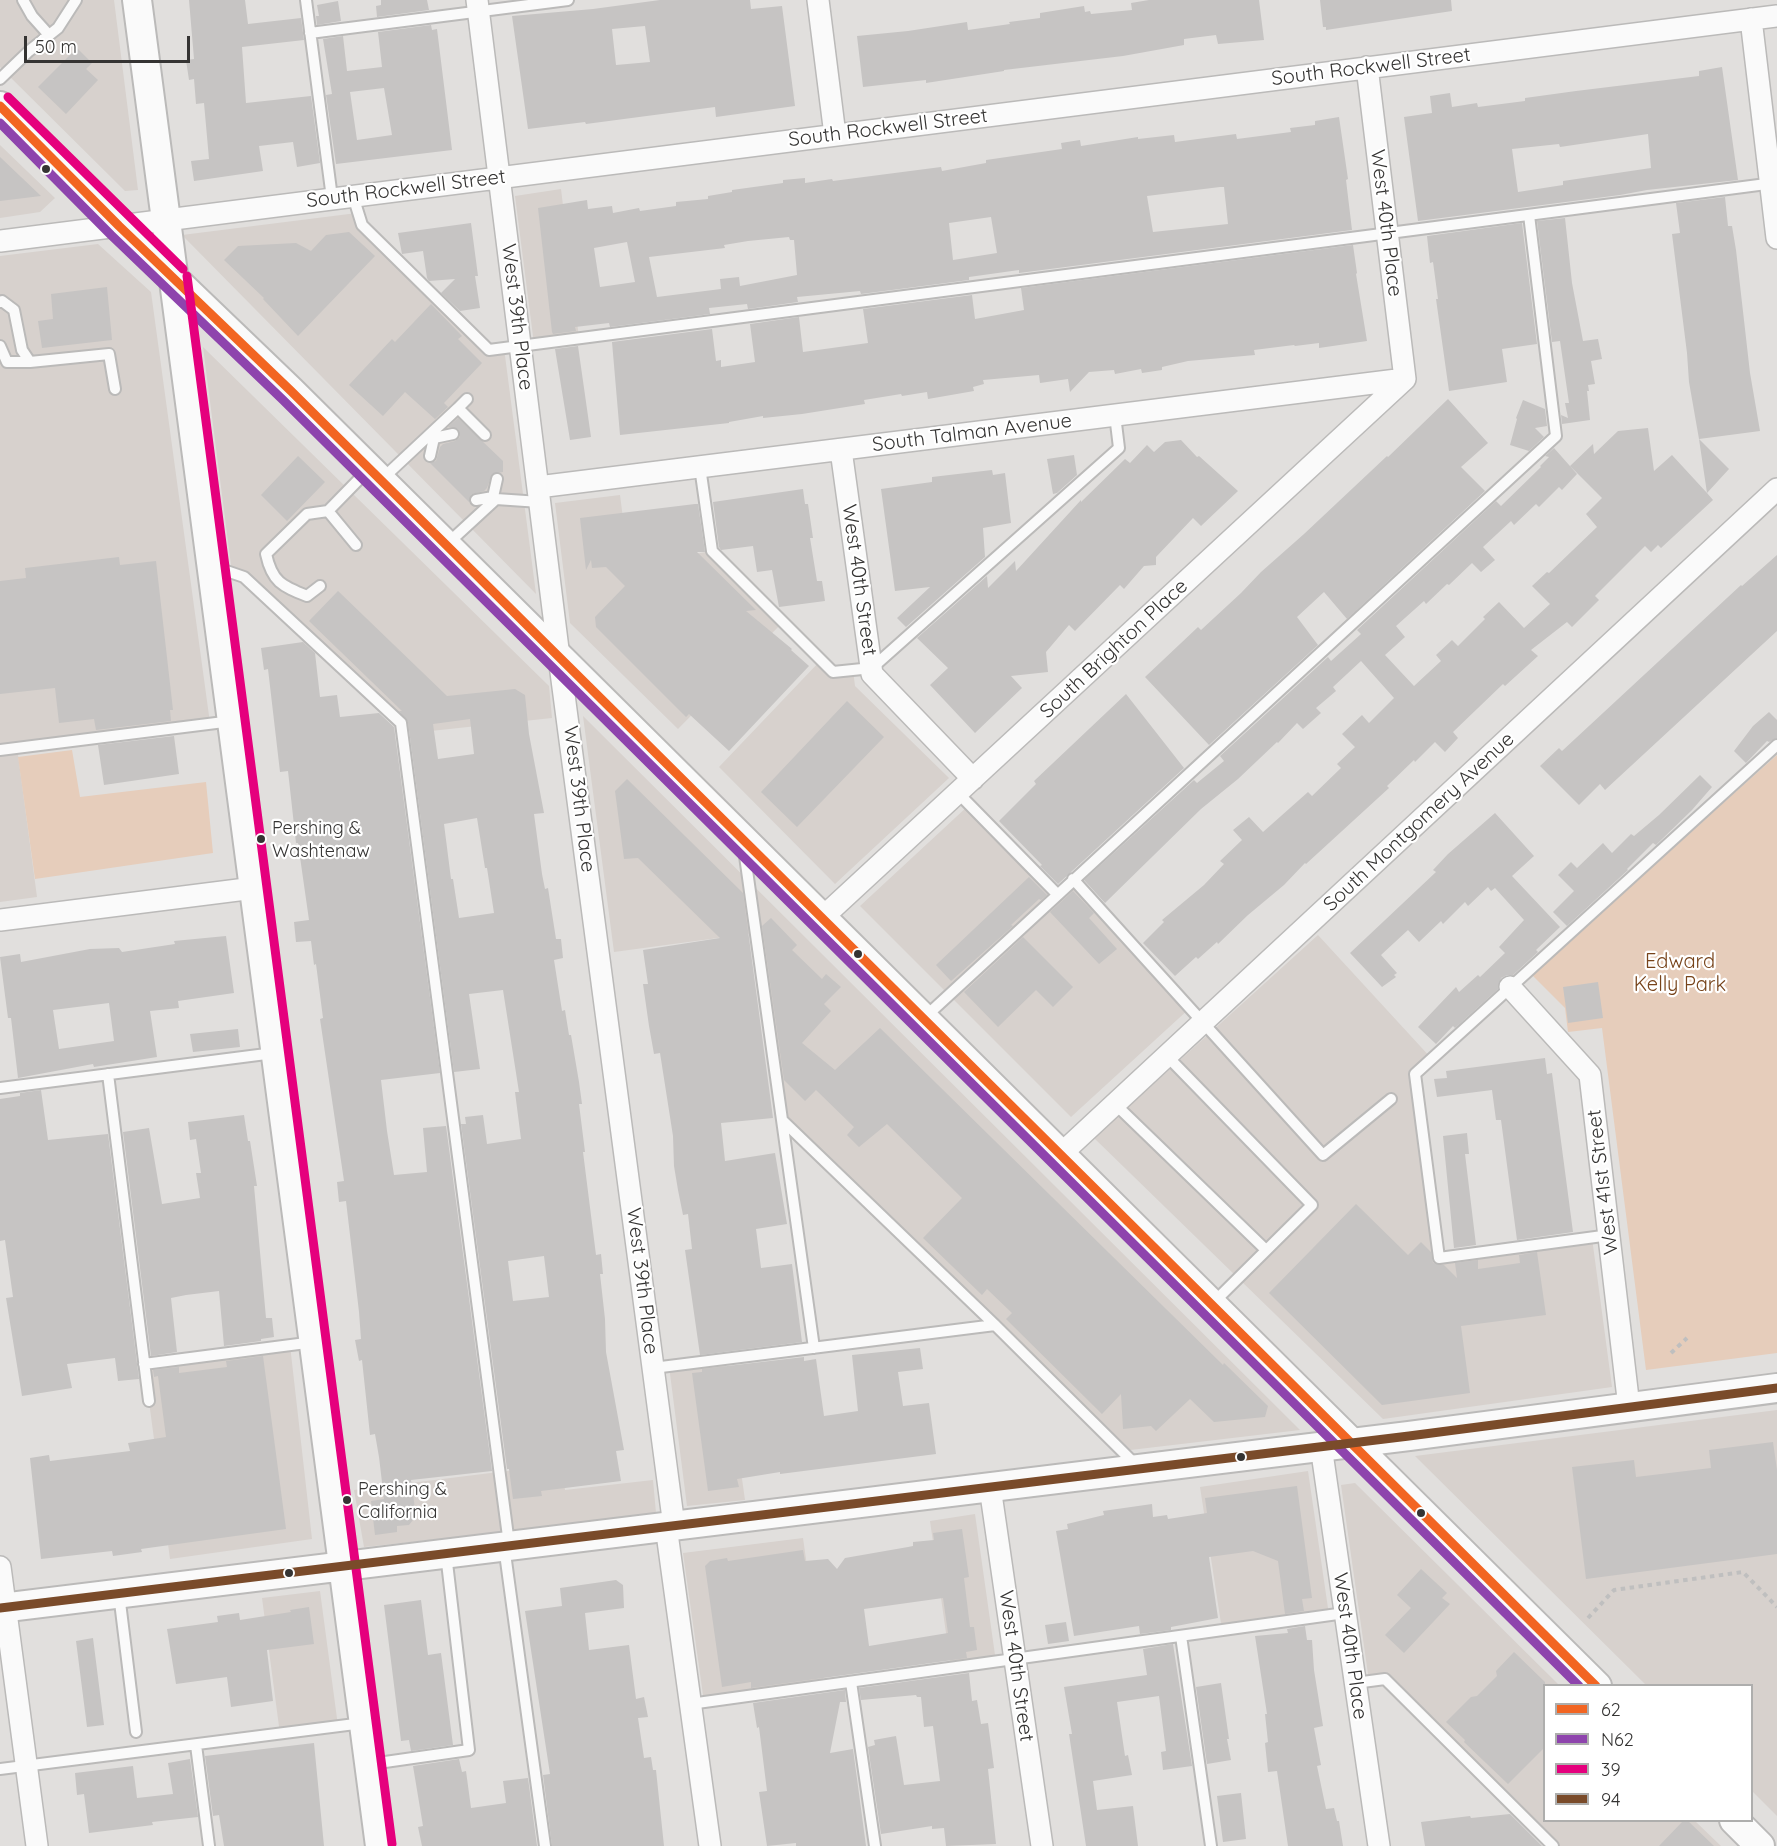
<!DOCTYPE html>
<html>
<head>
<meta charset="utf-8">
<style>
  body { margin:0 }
  #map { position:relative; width:1777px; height:1846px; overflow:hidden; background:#e1dfdd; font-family:Quicksand,sans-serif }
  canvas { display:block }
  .legend { position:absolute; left:1543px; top:1684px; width:210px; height:138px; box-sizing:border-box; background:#fff; border:2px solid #aeaead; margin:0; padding:8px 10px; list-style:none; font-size:18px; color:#353433 }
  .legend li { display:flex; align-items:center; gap:12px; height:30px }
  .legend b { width:30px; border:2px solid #aeaead }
  .scale { position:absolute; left:24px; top:36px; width:166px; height:27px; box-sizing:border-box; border:3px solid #353433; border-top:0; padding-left:8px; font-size:18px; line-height:21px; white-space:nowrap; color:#353433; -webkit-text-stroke:4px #fff; paint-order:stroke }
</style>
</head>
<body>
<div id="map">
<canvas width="1777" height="1846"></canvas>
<ul class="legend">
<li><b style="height:8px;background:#f26522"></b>62</li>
<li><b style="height:8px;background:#8e44ad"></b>N62</li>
<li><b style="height:8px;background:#e5007d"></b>39</li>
<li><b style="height:8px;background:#7a4b2a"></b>94</li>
</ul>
<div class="scale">50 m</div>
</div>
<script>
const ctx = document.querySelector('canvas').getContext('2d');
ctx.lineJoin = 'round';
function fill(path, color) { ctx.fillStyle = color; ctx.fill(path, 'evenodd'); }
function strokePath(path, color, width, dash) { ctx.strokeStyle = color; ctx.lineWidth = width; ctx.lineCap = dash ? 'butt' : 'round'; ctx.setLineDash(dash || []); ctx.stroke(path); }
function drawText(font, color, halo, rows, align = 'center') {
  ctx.font = font + ' Quicksand,sans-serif'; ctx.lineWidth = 4.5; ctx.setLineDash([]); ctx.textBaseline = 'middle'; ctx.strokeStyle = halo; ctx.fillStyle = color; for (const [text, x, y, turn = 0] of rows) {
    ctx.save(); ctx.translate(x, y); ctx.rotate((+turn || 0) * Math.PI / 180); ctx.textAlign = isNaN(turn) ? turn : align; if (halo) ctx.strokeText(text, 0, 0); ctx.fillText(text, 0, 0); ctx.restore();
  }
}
fill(new Path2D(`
  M0,0H114L138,190L125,191L0,67Z
  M0,145L55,198L40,212L0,218Z
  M561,189L579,338L534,344L515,196Z
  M357,213L489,350L504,348L536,594L182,235Z
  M98,244L151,292L210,723L17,747L37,897L0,902V256Z
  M203,347L549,686L552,718L412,733L232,573Z
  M620,495L629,565L712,551L783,622L678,729L570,623L555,503Z
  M821,660L833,672L853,670L855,686L949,778L835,884L719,767Z
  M583,716L1300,1430L1122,1451L782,1120L755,933L614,952Z
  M969,805L1057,894L1073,879L1190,1008L1071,1117L860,906Z
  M1318,935L1432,1059L1415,1075L1439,1258L1592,1238L1612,1387L1383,1419L1094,1138Z
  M290,1345L312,1539L170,1559L144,1364Z
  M725,1359L745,1500L687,1506L669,1366Z
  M1777,1410V1816L1752,1791V1686L1646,1685L1415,1456Z
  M563,1464L565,1490L653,1480L656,1513L507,1532L364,1547L354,1490Z
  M1308,1471L1329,1615L1222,1630L1200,1487Z
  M1355,1483L1559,1685L1544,1686V1820L1695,1821L1721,1846H1553L1385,1679L1369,1681L1341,1485Z
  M975,1514L996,1662L951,1668L930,1521Z
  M803,1538L824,1685L704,1702L683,1553Z
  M320,1591L338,1726L280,1734L262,1598Z`), '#d7d1cd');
fill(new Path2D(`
  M72,750L80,797L206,782L213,853L35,879L18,757Z
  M1777,755V1353L1646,1370L1602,1028L1568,1032L1565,1008L1531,974Z`), '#e6cdbb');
fill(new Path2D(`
  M189,0H245L248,24L301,18L304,40L242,47L246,103L311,96L320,163L297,167L293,142L259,146L263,171L194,181L191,161L209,159L204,103L196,104L194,79L189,80L186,60L194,59Z
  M381,0H427L429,10L377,17L376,6L381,5Z
  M660,0H750L751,9L782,6L795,106L716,117L715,107L586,124L585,122L528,129L512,16L593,9ZM645,26L650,62L616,65L612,29Z
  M1149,0H1259L1264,40L1218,44L1216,35L1184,39V45L1123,56L1004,70V71L926,83V80L863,87L857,36L908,31L967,22L968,30L1010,24L1009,22L1040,18V13L1084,6L1085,12L1090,11L1091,14L1132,10L1131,3Z
  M1320,0H1451L1452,11L1326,30V27H1323Z
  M338,1L341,21L317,25L316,16H319L317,5Z
  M431,25L432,30L437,29L452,150L336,164L326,95L332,94L323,39L343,36L347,71L382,67L378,32ZM384,88L392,135L357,140L350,92Z
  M77,48L92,63L86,69L98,80L66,114L38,87Z
  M1722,67L1738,180L1647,190L1620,195L1418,221L1404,117L1432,113L1430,96L1450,93L1452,107L1477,103L1478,107L1525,101V98L1576,91L1699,76V71ZM1648,134L1651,168L1563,181V185L1518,192L1512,149L1559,144L1560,147Z
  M1339,117L1348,179L1346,180L1352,230L1019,273V270L969,277V280L861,294L860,291L797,297L798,302L748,309L747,304L709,308L710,314L610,327L609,323L575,327L576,331L553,334L552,332L538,208L587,200L588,209L612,206L613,213L639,208L640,211L676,206V202L708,199V196L732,192V190L783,183V180L805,178V183L832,179L833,181L941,167L942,171L986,163V160L1062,149L1061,143L1080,140L1081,146L1138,137V139L1174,135L1175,142L1236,134L1237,139L1291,132L1290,128L1315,125V121ZM1220,187H1224L1228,224L1153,232L1147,196ZM991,217L997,253L953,260L949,223ZM789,237L790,240H794L797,275L740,286L739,277L720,279L721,289L657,297L649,257L725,248L724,245L748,241ZM627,242L635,282L600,287L594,248Z
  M0,157L41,196L0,201Z
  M1725,197L1728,226H1732L1736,250L1750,373L1760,431L1699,439L1689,382L1687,353L1672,234L1680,233L1676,203Z
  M1565,218L1572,283L1583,341L1598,339L1602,359L1591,361L1595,384L1588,385L1589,391H1587L1590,420L1562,424L1561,415L1568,418L1565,403H1569L1560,341L1552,342L1537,221Z
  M471,223L478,276H475L480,308L460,311L441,293L455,279L429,281L427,278L423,251L402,254L398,233Z
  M1522,223L1537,344L1502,349L1507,382L1449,391L1436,299H1438L1433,262L1430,263L1427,236Z
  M349,232L375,256L298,336L263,299L264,298L224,260L238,246L296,243L311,251L326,235Z
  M1353,245L1357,273L1356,274L1367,341L1319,348V343L1295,346L1294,345L1254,350L1255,355L1188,361L1162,367V370L1142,373L1141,369L1115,374L1114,370L1089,372L1070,392L1068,379L1040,383L1039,375L983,380L984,384L973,387L974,391L928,399L927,392L902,396L901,394L864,400L865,404L802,414L763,418V416L729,422V423L620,435L612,342L712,329L716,361L721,360V367L755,362L750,324L799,317L803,352L868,343L863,309L972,295L975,319L1024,310L1021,288Z
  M107,287L112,340L42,348L38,321L53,319L51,294Z
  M431,304L462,336L458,339L482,363L444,403L448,407L435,419L405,392L383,416L349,385L392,339L395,342Z
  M578,346L591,437L570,440L555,349Z
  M1448,399L1488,443L1461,467L1485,491L1347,619L1324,592L1297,617L1318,645L1209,745L1145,677L1198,627L1201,630L1241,593L1261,572L1304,534L1387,456L1388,457Z
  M1523,400L1545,409L1547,426L1535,428L1544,437L1529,451L1510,445L1517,419L1516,418Z
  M458,418L503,461V472L492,474L487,488L484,491L472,494L469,502L430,463L436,461L440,447L443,444L455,441L460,437L458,429L448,427Z
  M1648,428L1654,471L1672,455L1707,493L1699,439L1729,469L1707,493L1713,500L1661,548L1658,545L1651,552L1645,546L1595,596L1599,600L1572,627L1567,622L1531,650L1538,656L1505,686L1503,684L1453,732L1458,738L1445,752L1435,742L1415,762L1414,760L1387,786L1389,788L1306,864L1305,863L1284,885L1248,915L1218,944L1217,942L1198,959L1196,957L1175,976L1143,943L1164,922L1162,920L1204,885L1224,864L1220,861L1242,840L1233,830L1249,817L1263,832L1308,792L1312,796L1341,768L1337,764L1355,747L1342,734L1362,715L1369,723L1394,698L1361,661L1333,687L1336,691L1316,708L1321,713L1303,729L1297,723L1278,743L1277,742L1238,779L1201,809L1105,903L1084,880L1194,780L1197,783L1224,761L1220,756L1328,657L1331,661L1361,634L1357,630L1496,501L1501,506L1541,467L1540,466L1549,457L1545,456L1554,448L1577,474L1562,490L1559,487L1539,507L1536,504L1514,525L1511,521L1483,547L1495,560L1481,572L1472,563L1449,585L1447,584L1426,604L1424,601L1396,626L1405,637L1385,655L1414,686L1441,661L1436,655L1452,640L1458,646L1485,619L1483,617L1499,602L1524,628L1550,604L1532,586L1547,572L1549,573L1597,527L1586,514L1602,498L1570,466L1593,444L1594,454L1618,431Z
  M1181,440L1197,457L1199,456L1238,491L1201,526L1193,518L1156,557V565L1144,566L1124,589L1120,585L1075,631L1069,625L1046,652L1048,672L1011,676L1022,688L975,733L930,685L948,668L917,638L987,576L988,588L1015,561L1016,571L1081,500V502L1125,459L1130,463L1147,445L1154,452L1165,442Z
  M1074,455L1077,475L1057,493L1053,494L1047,459Z
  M298,456L325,482L287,521L261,495Z
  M992,470L993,475L1005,473L1011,523L983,528L985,557L906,627L897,618L930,587L895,591L881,489L932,482V477Z
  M803,489L805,504H808L813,538H810L817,581H822L825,601L779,607L772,570L757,572L753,546L721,550L719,547L713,502Z
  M695,504H698L705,552H697L756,610L746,611L792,649L791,650L809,666L729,751L689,714L686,717L596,627L595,617L625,586L606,567L592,568L591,560L586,570L580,518Z
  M1777,555V631L1605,790L1600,784L1579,805L1540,766L1559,748L1562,751L1741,585L1742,586Z
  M119,557L120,565L156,561L173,710H170L171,721L96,730L94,719L59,723L55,688L0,694V581L26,578L25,568Z
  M338,591L447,696L515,689L525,695L529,734L544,813L534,814L542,874L545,889L548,888L556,939H561L563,958L554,960L562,1011L565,1010L569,1035H571L579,1082L582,1104H579L585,1152H583L596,1255L601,1254L603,1274H600L605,1319L606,1352L624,1450L616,1451L621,1481L541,1491L542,1496L513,1499L509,1469H507L461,1124H466L465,1117L483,1115L487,1144L521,1139L515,1092H519L503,990L469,994L480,1069L454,1072L408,722L399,711H402L309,621ZM470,719L474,754L438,759L433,724ZM477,818L485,868H487L494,913L459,918L453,879H451L444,824ZM544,1256L549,1297L513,1301L508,1261Z
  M303,642L315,653L320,697L337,695L340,717L379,713L394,727L440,1073L381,1080L387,1131L394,1175L427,1172L423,1128L446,1126L492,1471L411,1480L416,1516L409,1525L397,1526V1532L375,1535L371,1501L384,1499L379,1457L375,1434L370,1435L362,1360L359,1361L355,1340L361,1339L359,1312L346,1201L339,1202L337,1182L344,1181L320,1019L323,1018L316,964L314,965L311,941L296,942L294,922L309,920L298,843H296L288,771L280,772L268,669L264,670L261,648Z
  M1126,694L1184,768L1058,884L1040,866L1042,865L999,821L1036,784L1034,781Z
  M847,701L884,737L797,827L761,792Z
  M1769,712L1777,720V738L1769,742L1767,741L1746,763L1734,751L1753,726Z
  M174,736L179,774L104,785L98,745Z
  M1700,775L1712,787L1692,810L1656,845L1653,843L1627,869L1628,870L1567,926L1553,912L1574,891L1558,875L1571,862L1577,868L1603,843L1612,853L1631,834L1634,836L1659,815Z
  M627,779L743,893L773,1118L721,1123L725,1161L775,1153L787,1224L756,1229L761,1268L792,1264L802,1342L700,1355L685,1250L692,1249L688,1214L683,1215L678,1190L674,1166L673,1136L660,1053L654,1054L649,1026L643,984H648L643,950L720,938L638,858L624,859L615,791Z
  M1495,813L1534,856L1512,876L1560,927L1536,950L1538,952L1513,975H1507L1501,978L1498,989L1455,1028L1453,1026L1436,1044L1418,1027L1456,987L1459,992L1478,975L1480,977L1505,953L1499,947L1524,920L1495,888L1491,891L1488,887L1468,906L1465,902L1443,924L1441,921L1419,942L1408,930L1381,955L1397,973L1394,975L1396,977L1382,987L1350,953L1436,872L1433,870L1448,854Z
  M1029,877L1047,895L1041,900L1039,899L1011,925L1013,926L951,981L936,965Z
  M1073,891L1094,913L1089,918L1117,949L1099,964L1050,912Z
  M771,918L797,945L792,950L822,979L826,974L841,987L824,1004L831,1011L802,1043L835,1070L880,1028L1223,1365L1224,1363L1268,1406L1265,1417L1214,1422L1190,1399L1156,1431L1151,1426L1123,1429L1121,1394L1102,1414L1006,1319L1012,1313L987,1289L982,1295L923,1238L962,1198L887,1124L859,1147L847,1135L854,1127L816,1090L805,1101L784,1080L762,926Z
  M226,936L234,993L178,1001L179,1008L150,1011L157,1057L94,1067L93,1064L18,1078L11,1018H8L0,957L20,954L21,962L90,949L119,948L122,952L175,944L174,941ZM109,1003L114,1041L59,1049L53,1010Z
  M1023,937L1073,987L1053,1007L1036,990L998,1027L964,992Z
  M1598,982L1603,1018L1568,1023L1563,987Z
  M238,1029L240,1047L193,1052L190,1034Z
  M1545,1058L1547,1074L1552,1073L1573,1232L1517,1240L1501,1120H1496L1492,1090L1437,1097L1434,1079L1447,1078L1446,1071Z
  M41,1090L48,1140L108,1134L139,1379L118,1381L115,1358L67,1364L72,1388L22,1396L6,1298L13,1297L5,1240L0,1241V1099L20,1096V1093Z
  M244,1115L248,1141H250L257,1186H254L266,1318H272L274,1337L261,1339V1341L224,1346L219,1291L186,1295L171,1298L177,1352L151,1356L123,1132L149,1128L162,1204L200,1198L196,1173H201L196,1139L190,1140L188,1122Z
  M1467,1133L1469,1154H1465L1476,1245L1454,1248L1443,1136Z
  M1356,1204L1408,1255L1421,1242L1431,1252L1433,1263L1444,1265L1457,1278L1455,1263L1478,1260V1269L1520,1263L1519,1255L1537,1252L1546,1315L1461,1326L1470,1393L1382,1405L1269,1293Z
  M920,1348L923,1369L898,1372L903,1406L929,1403L936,1454L780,1474V1472L737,1479L739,1487L708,1491L692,1373L702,1372V1369L804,1357V1361L816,1359L824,1416L858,1411L852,1355Z
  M263,1356L286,1529L141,1549L142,1552L113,1556L112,1551L41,1559L30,1458L49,1455L50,1461L130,1451L128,1443L166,1437L158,1376L154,1377L153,1370L179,1367V1373L227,1367L226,1361Z
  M1773,1442L1777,1470V1554L1586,1579L1572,1467L1634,1460L1636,1477L1711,1468L1709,1450Z
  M1297,1486L1312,1598L1302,1599L1304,1611L1285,1614L1278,1561L1253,1551L1209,1557L1218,1618L1171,1627V1630L1140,1634L1139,1626L1074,1636L1056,1531L1068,1529L1067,1524L1104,1515L1103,1511L1152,1504L1153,1517L1167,1515L1168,1519L1207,1513L1205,1498Z
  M962,1529L969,1577L964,1578L970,1627H974L977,1650L966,1652L967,1658L751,1688V1682L722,1687L705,1566L710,1561L727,1558L728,1561L803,1550L805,1561L828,1559L837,1569L845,1558L908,1547L913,1546V1542L934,1540L933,1533ZM943,1598L948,1633L869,1646L864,1609Z
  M1421,1569L1447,1593L1442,1598L1450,1604L1404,1653L1385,1635L1411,1608L1397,1595Z
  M616,1580L623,1585L624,1608L585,1613L589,1650L629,1645L636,1699L644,1697L648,1717L638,1718L644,1758L651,1757L653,1770H656L664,1846H552L543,1775L550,1774L525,1611L562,1606L560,1588Z
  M421,1600L428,1655L441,1653L453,1745L411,1751L409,1740L401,1741L384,1605Z
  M309,1607L314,1644L267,1650L273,1701L231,1707L227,1677L176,1684L167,1629L218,1622L217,1616L239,1613L240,1620L291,1612L290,1610Z
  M1066,1622L1069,1641L1048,1644L1045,1625Z
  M1305,1626L1307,1640H1312L1314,1670L1323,1726L1314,1728L1321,1765L1317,1766L1326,1809L1334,1808L1337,1821H1339L1343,1846H1288L1277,1771L1268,1772L1265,1743L1268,1742L1265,1714H1267L1255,1636L1288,1633L1287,1629Z
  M93,1638L104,1725L87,1727L76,1641Z
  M1173,1644L1192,1766L1163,1770L1161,1752L1166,1751L1159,1696L1117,1702L1125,1756L1128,1755L1132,1775L1093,1781L1097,1810L1133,1806L1138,1846H1086L1069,1734H1072L1064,1687L1147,1675L1143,1649Z
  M1514,1652L1545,1682V1747L1508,1784L1464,1742L1465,1740L1446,1722L1471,1697L1477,1696L1497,1676L1496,1671Z
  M969,1673L972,1701L977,1700L981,1724L988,1723L994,1768L988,1769L996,1844L946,1846L944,1828L932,1829V1826L881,1834L868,1747L875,1745L874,1740L896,1736L904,1785L940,1781L933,1726L924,1727L921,1697H917L916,1695L861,1700L859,1688Z
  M1221,1683L1229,1739H1227L1231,1760L1207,1764L1196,1687Z
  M845,1690L846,1702H840L830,1753L853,1749L866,1846H796V1843L767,1846L759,1792L767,1791L759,1727L757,1728L753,1703Z
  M314,1743L324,1846H224L219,1815L213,1816L205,1756Z
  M190,1759L198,1817L152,1822L153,1825L89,1833L84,1794L77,1795L75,1773L133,1766L137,1798L173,1794L168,1763Z
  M459,1759L462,1772L466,1771L471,1808L506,1803L503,1781L528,1778L537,1846H422L418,1827L423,1826L413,1766Z
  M1241,1793L1246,1839L1223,1842L1217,1796Z
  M1510,1814L1542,1846H1425L1421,1822L1470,1816L1471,1818Z
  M1683,1821H1688L1714,1846H1659Z`), '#c6c4c3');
const lane = new Path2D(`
  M23,0L32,16L49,35
  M306,0L332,198
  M310,33L568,0
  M0,79L29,51L58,28L76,0
  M353,196L362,225L489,350L1774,183
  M0,302L2,301L14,310L22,350L30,362
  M0,346L7,362H30L109,354L115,389
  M458,408L467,399
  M434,438L453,434
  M430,456L434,438
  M700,467L712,551L833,672L872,668L1119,448L1115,415
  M381,480L458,408L485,435
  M493,497L497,479
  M476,500L493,497
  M328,511L369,469
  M446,545L496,499L540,502
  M215,567L244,577L401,723L509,1544
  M320,586L307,596C282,586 272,582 266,554L307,514L328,511L356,545
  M0,750L232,721
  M959,794L1057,894
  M744,849L814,1348
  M1073,879L1323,1155L1391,1099
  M924,1018L1556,436L1529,215
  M1167,1056L1312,1205L1212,1304
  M108,1074L149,1401
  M0,1088L274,1053
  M1115,1104L1266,1250
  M782,1120L995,1325L1136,1465
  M1610,1235L1439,1258L1415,1074L1777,745
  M144,1364L314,1342
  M653,1368L995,1325
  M504,1546L545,1846
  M119,1594L136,1732
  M1181,1636L1211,1846
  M851,1682L875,1846
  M1355,1683L1385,1679L1553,1846
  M690,1704L1345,1613
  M196,1745L209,1846
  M371,1764L469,1750L446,1554
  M0,1769L363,1723`);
const street = new Path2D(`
  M477,0L559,657L674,1526
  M818,0L835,135
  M1751,19L1777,238
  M1367,67L1405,379
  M0,241L1777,16
  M841,450L872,674L973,779
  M538,487L1405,379
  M822,918L1405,379
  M0,920L254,888
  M1510,987L1590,1075L1629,1407
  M1061,1154L1777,489
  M1321,1446L1379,1846
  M990,1487L1042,1846
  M666,1526L710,1846
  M0,1567L37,1846`);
const secondary = new Path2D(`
  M137,0L380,1846
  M0,106L119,226L291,391L1597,1686
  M0,1608L1409,1436L1777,1388
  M1734,1820L1760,1846`);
strokePath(lane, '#bbbab9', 14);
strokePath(street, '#bbbab9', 24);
strokePath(secondary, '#bbbab9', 32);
strokePath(new Path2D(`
  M1671,1353L1687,1338
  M1588,1618L1614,1590L1743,1572L1777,1607`), '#bfbfbf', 4, [4.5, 4.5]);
strokePath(lane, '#fafafa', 10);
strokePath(street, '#fafafa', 21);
strokePath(secondary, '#fafafa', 28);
strokePath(new Path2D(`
  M0,106L119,226L291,391L1596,1686`), '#f26522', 9);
strokePath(new Path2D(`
  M0,123L111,235L283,400L1579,1686`), '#8e44ad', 9);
strokePath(new Path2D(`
  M8,97L183,269
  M187,276L392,1844`), '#e5007d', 9);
strokePath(new Path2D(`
  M0,1608L1409,1436L1777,1388`), '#7a4b2a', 9);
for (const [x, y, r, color] of [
  [46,169,5,"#353433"],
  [261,839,5,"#353433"],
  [858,954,5,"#353433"],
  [1241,1457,5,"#353433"],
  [347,1500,5,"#353433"],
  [1421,1513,5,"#353433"],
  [289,1573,5,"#353433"]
]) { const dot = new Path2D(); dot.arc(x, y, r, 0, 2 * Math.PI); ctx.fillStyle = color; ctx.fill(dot); strokePath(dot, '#fff', 2); }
drawText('18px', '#353433', '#fff', [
  ["Pershing &",272,829],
  ["Washtenaw",272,852],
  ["Pershing &",358,1490],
  ["California",358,1513]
], 'left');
drawText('20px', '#353433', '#fff', [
  ["South Rockwell Street",1371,67,-7],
  ["South Rockwell Street",888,128,-7],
  ["South Rockwell Street",406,189,-7],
  ["West 40th Place",1386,223,83],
  ["West 39th Place",517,317,83],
  ["South Talman Avenue",972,433,-7],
  ["West 40th Street",859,580,82],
  ["South Brighton Place",1114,649,-43],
  ["West 39th Place",579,799,83],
  ["South Montgomery Avenue",1419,822,-43],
  ["West 41st Street",1603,1182,-97],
  ["West 39th Place",642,1281,83],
  ["West 40th Place",1350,1646,82],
  ["West 40th Street",1016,1666,82]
]);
drawText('20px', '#77431a', '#fff', [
  ["Edward",1680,962],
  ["Kelly Park",1680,985]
]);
</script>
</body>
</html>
